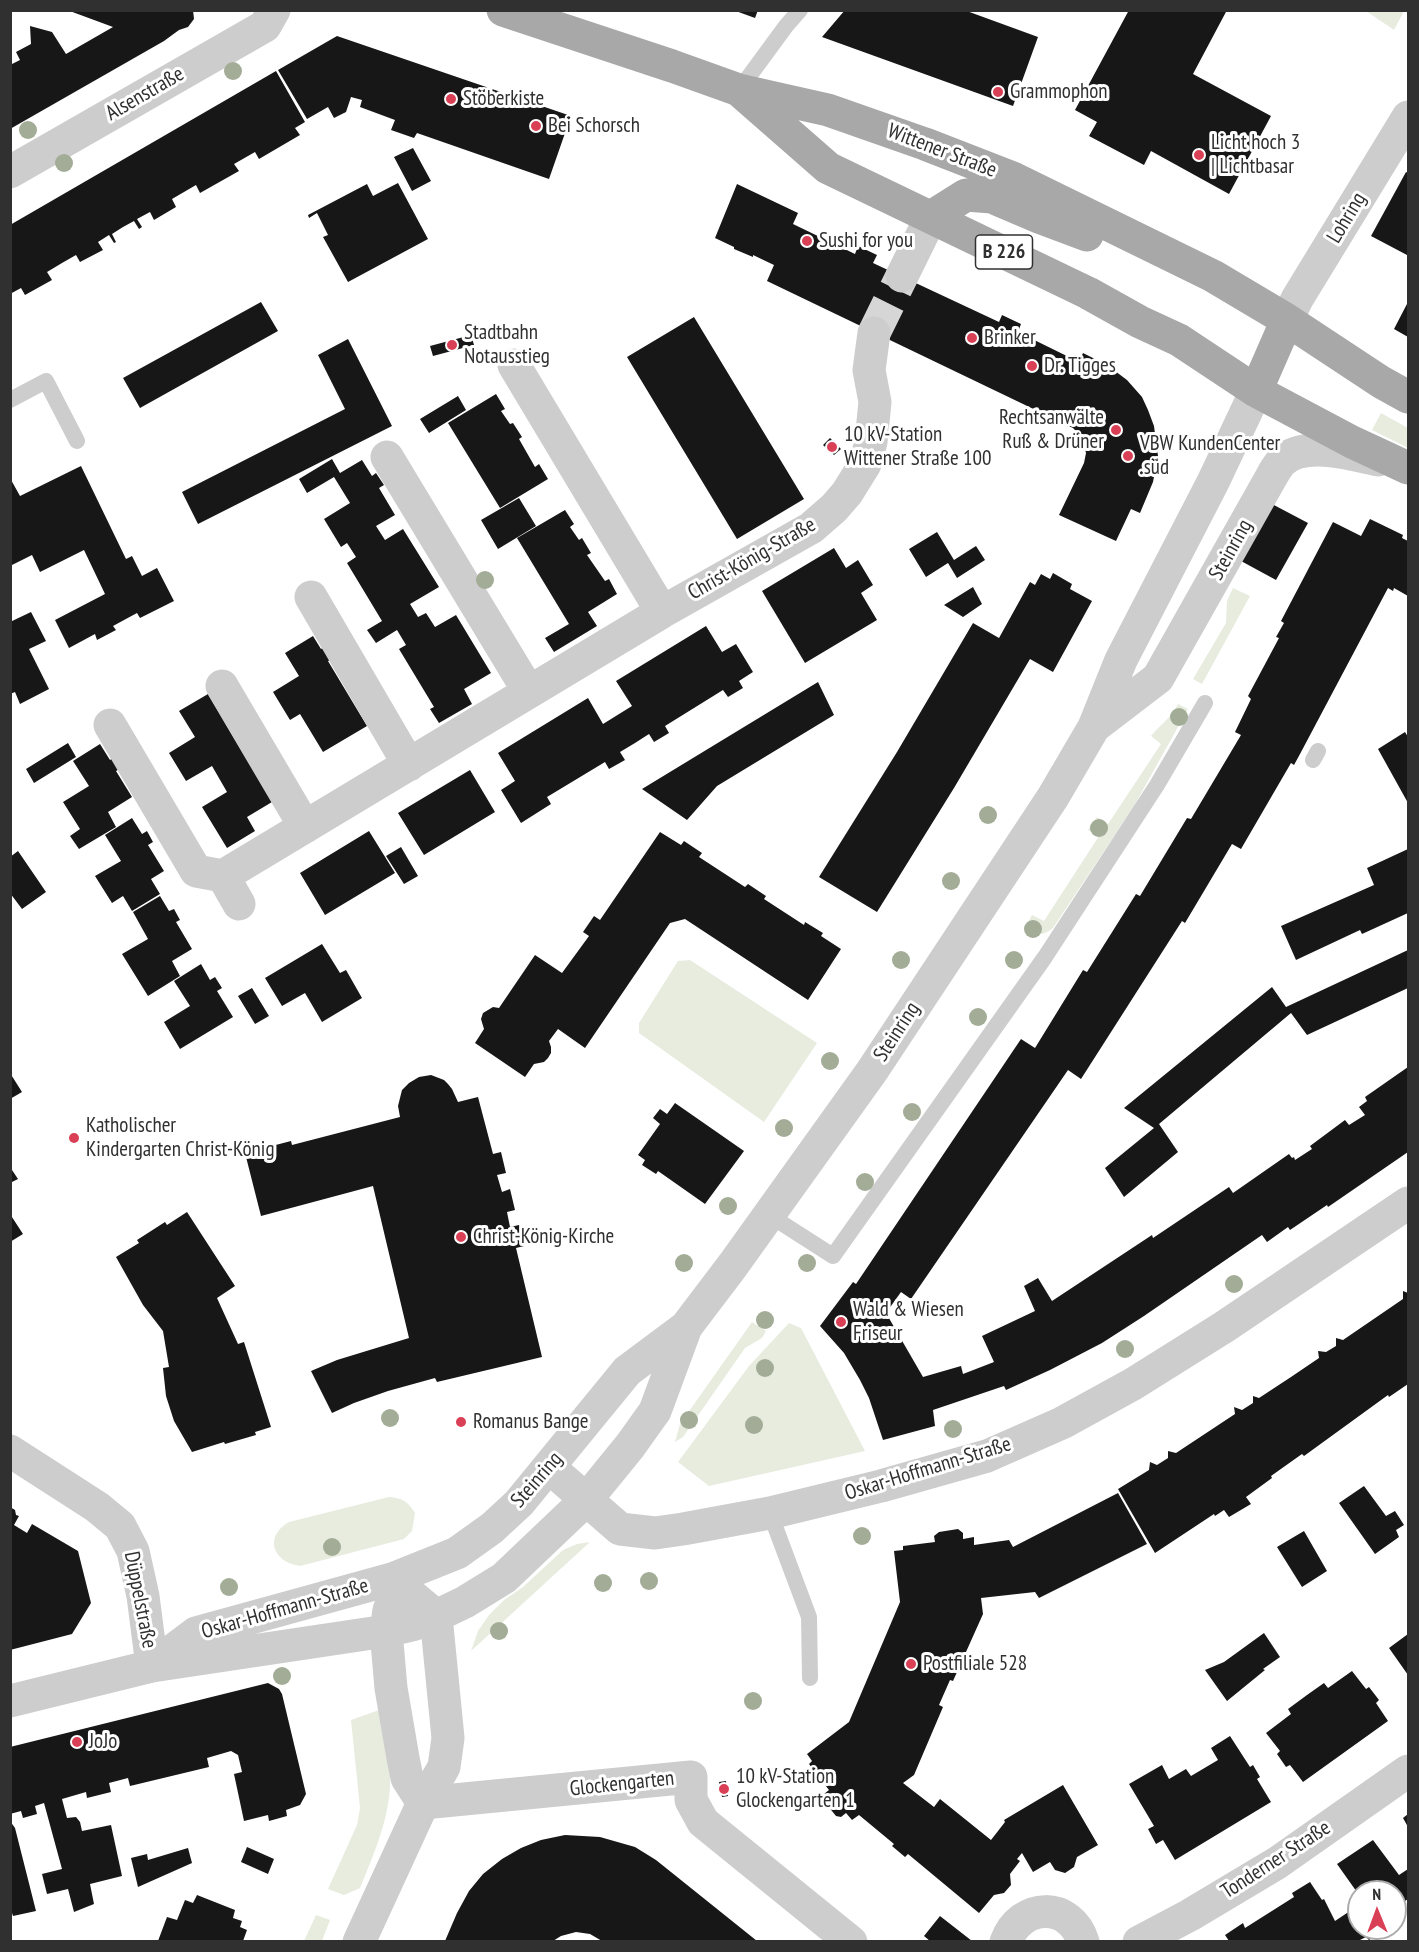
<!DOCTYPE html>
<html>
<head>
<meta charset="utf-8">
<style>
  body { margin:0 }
  #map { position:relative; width:1419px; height:1952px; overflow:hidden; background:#fff; font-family:"PT Sans Narrow",sans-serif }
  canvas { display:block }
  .frame { position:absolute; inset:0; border:12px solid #303030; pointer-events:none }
  .north { position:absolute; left:1347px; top:1880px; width:60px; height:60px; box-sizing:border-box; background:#fff; border:2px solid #acacac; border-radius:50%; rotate:359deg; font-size:16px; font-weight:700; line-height:24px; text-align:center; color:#303030 }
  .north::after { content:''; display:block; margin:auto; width:21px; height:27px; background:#d94056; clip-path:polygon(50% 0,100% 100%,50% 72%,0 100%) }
</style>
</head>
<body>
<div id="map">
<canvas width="1419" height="1952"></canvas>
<div class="frame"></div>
<div class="north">N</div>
</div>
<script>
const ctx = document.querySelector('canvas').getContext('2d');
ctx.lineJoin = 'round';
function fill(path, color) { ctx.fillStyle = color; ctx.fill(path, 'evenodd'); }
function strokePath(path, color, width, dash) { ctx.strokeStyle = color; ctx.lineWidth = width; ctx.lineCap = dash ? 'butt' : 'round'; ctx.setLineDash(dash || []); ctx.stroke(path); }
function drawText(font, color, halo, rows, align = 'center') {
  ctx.font = font + ' "PT Sans Narrow",sans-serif'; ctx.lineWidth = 6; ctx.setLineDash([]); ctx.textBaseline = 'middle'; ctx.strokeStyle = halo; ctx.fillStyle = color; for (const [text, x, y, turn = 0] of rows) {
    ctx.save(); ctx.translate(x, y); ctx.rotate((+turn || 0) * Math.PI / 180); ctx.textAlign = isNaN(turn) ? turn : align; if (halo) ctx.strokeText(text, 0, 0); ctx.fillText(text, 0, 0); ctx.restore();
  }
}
fill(new Path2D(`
  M1366,11H1404L1394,30Z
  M1381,413L1408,428V448L1372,430Z
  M1233,588L1250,596L1202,684L1193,679L1226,623L1227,601Z
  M1178,704L1188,709L1134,806L1053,928C1042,937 1036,935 1025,928L1032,915L1044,921L1099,836L1088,830L1097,817L1108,824L1161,744L1151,736C1160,725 1171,718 1178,704Z
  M690,960L817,1043L764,1122L639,1033V1023L678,961Z
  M752,1322L766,1331L762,1338L745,1348L683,1437L675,1442L680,1424Z
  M789,1323L801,1328L865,1451L709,1486L678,1462L749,1366Z
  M389,1497C403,1498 408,1502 415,1513L412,1531L404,1539L300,1566C272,1562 264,1536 289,1522Z
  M590,1542L471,1651L478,1631L489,1615L504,1600L523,1587L563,1550L577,1544Z
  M382,1709C386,1734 391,1760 390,1787C388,1822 373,1856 360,1888L344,1895L328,1889L357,1825L360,1808L351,1720Z
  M316,1915L330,1920L322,1941H304Z`), '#e7ecdf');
fill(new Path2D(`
  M67,10H193L194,19L188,27L179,30L164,41L10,129V65L20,60L16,52L31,44L30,26L52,32L66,54L113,27Z
  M733,10H758L755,18Z
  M845,10H964L1038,37L1013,106L822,37Z
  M1129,10H1227L1193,74L1271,116L1229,194L1151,151L1144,165L1089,136L1097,122L1075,110Z
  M337,36L571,116L549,179L417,133L414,138L391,130L395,120L360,107L362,100L351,97L346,112L334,118L328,107L307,119L278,70Z
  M276,71L305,122L295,128L300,135L259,159L255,152L234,164L239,171L200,193L196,185L172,199L176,207L154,220L150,212L137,219L142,227L139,229L134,221L123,227L112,234L116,242L114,243L109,235L98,242L103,250L80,262L76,255L62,263L47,272L52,280L25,295L21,288L10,294V225Z
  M413,148L431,181L412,191L394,157Z
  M1406,172L1408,173L1407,255L1371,236Z
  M398,183L428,239L348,282L323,237L328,235L317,213L309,218L308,215L367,184L373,196Z
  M737,184L798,213L793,224L855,254L858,246L877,255L873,263L999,322L1002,315L1021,324L1018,332L1079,362L1083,353L1107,365L1127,380L1142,397L1148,410L1154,426L1158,456L1153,482L1140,513L1131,509L1116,541L1059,515L1084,463L1086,453L1082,437L1073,428L767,281L774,265L753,255V257L734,249V247L715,238Z
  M261,302L278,331L140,408L123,378Z
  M1408,302V337L1394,329Z
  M694,317L804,499L737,539L627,357Z
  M471,335L474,345L433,356L430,346Z
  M348,339L392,426L198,524L182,492L345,409L318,355Z
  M496,394L505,409L501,411L510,424L513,423L522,437L519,439L535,467L539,464L548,479L500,508L448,423Z
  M458,396L466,410L429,433L420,419Z
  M830,438L841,449L834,455L823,445Z
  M332,459L340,473L362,460L372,476L376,473L384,485L379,488L395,515L376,526L385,540L403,529L439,587L410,604L418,617L426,613L435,627L456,615L491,673L464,689L472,704L439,723L430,709L434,707L399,649L406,645L397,630L376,643L367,630L382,621L347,563L356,557L347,543L341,547L324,519L350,503L334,477L307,493L299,479Z
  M81,466L126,559L132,556L142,576L157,568L174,601L140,618L137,613L113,626L116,630L97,640L95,634L69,648L55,620L105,594L84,550L40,572L32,555L10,566V478L20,496Z
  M519,498L536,526L498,549L481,520Z
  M1272,504L1308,523L1276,580L1241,561Z
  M565,510L574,524L570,527L579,540L582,538L591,553L587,555L605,581L609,579L617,594L588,612L597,626L554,652L545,638L569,624L517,538Z
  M1370,519L1403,535L1402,538L1408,541V596L1394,588L1393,591L1388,588L1300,754L1294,765L1291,763L1241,849L1232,844L1185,923L1182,921L1081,1079L1068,1070L911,1299L901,1292L886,1313L923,1377L961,1366L963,1374L994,1362L982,1336L1035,1311L1024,1286L1038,1278L1052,1301L1152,1235L1153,1238L1229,1187L1233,1193L1289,1154L1292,1158L1294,1157L1295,1160L1312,1149L1310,1146L1345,1120L1349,1125L1365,1115L1359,1107L1367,1101L1365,1097L1408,1067V1152L1328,1207L1327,1205L1290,1230L1288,1227L1267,1242L1262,1235L1144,1316L1102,1343L1050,1370L1006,1390L1004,1386L933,1410L935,1426L883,1440L869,1398L860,1380L844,1353L820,1326L853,1282L856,1284L1021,1039L1035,1048L1083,970L1087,972L1136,894L1140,896L1187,818L1191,819L1241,735L1235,732L1251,699L1248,696L1279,638L1276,637L1284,623L1281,621L1333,522L1361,536Z
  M937,532L954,560L976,546L985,560L957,578L948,563L926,577L909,549Z
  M834,548L846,568L858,560L873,585L861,593L877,620L805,663L762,591Z
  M1053,573L1072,584L1070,589L1092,601L1053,672L1030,659L954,788L877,912L819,877L897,752L973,623L999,638L1030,582L1035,585L1041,574L1050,579Z
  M973,587L982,604L963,617L944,605Z
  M31,612L46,641L29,649L49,689L20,704L15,692L10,694V622Z
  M706,626L722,652L736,644L753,672L739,681L743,688L728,697L723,690L665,726L669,733L654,742L649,734L635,743L620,752L625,760L609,769L605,762L547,797L551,804L521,823L501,790L515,781L498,753L588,698L603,724L632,706L616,681Z
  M313,636L321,649L326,646L333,659L328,661L367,726L323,752L300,714L290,720L273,692L299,676L285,653Z
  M818,682L834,715L717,786L687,820L642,789Z
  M208,694L272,802L247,817L255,831L227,848L202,807L227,792L212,766L186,781L169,753L195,737L179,711Z
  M1405,732L1408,737V803L1378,749Z
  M68,743L76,757L34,783L26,769Z
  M100,744L110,760L114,757L121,768L116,771L132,797L108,812L116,827L79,849L70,836L80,829L63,802L89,786L73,761Z
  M470,770L495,812L424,855L398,813Z
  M132,818L142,834L147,831L153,842L148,845L164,871L151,879L160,894L132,911L123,896L112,903L95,876L121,861L105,835Z
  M369,831L395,873L325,915L300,873Z
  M660,832L681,845L684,841L702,853L699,857L745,887L748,884L766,896L764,899L804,925L805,922L823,933L821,936L841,949L808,1000L685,919L670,923L585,1048L558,1029L549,1041L551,1047V1053L548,1058L544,1062L534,1064L525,1077L475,1043L484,1029L481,1019L483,1013L493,1007L499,1008L535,955L562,973L589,936L583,932L594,916L600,920Z
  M401,847L418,876L404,884L386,856Z
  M1408,849V913L1362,934L1360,930L1296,960L1281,926L1374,885L1367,868Z
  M18,851L46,892L22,909L10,893V857Z
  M160,896L169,911L174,909L180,920L176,922L192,949L172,961L180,976L148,996L122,954L148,939L133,912Z
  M322,944L340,973L346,970L362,998L322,1022L305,993L282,1006L265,978Z
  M1408,950V988L1307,1035L1291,1013L1159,1124L1178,1152L1124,1197L1105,1168L1154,1128L1124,1108L1272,987L1286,1007Z
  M201,964L210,980L215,977L222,988L217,991L233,1017L180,1049L164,1022L190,1006L174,981Z
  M252,988L269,1016L255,1024L238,996Z
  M10,1073L22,1092L10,1099Z
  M431,1075L444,1080L448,1084L452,1089L458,1102L478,1097L493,1154L501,1152L506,1173L497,1175L502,1192L510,1189L515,1210L507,1212L510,1227L519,1225L524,1246L516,1248L542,1357L437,1382L435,1378L388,1391L354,1403L332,1413L311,1371L337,1360L409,1338L373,1186L261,1216L245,1153L291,1141L292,1145L400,1117L398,1106L402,1090L409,1083L419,1077Z
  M675,1103L744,1151L705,1204L658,1171L656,1174L642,1165L645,1160L638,1155L660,1124L653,1118L660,1109L667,1114Z
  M10,1167L18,1179L10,1183Z
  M187,1212L235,1286L217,1298L238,1344L244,1342L271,1427L255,1432L256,1435L225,1444L224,1442L192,1452L174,1421L166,1396L163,1368L169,1367L163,1331L143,1305L116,1257L139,1243L137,1240L165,1222L167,1225Z
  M10,1214L23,1234L10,1242Z
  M1403,1291L1408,1293V1384L1389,1397L1388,1395L1304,1456L1302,1454L1271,1476L1272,1478L1246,1497L1251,1504L1229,1517L1224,1510L1215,1516L1214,1514L1155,1553L1118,1489L1149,1470L1150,1462L1157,1465L1168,1458V1451L1176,1453L1235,1414L1234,1407L1242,1410L1253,1403V1396L1259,1398L1291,1377L1319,1358L1318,1351L1326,1352L1336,1346V1338L1343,1340L1403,1299Z
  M1364,1486L1386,1516L1395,1511L1404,1525L1396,1530L1399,1537L1375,1554L1339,1503Z
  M1118,1493L1147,1544L1039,1598L1035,1592L981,1598L983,1614L953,1681L950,1680L939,1705L943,1707L914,1775L903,1783L934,1807L940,1799L991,1840L1005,1822L1004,1820L1063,1785L1098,1845L1077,1857L1074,1867L1065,1873L1055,1870L1050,1862L1033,1872L1022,1853L1017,1859L1020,1861L1010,1874L1011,1885L1004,1893L994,1895L979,1913L908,1854L905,1857L892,1846L894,1844L859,1815L852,1820L846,1813L841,1817L836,1816L823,1800L824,1794L829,1790L809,1764L812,1761L807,1754L849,1722L900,1602L894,1551L903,1550V1546L935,1542L934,1536L939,1532L958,1529L963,1533V1539L974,1537V1545L1009,1540L1013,1547Z
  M10,1507L15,1510L16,1515L19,1516L14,1525L27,1533L32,1524L78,1551L91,1603L72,1634L10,1650Z
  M1304,1531L1327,1571L1302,1587L1277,1547Z
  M1264,1633L1280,1657L1263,1669L1265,1670L1227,1701L1205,1670L1224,1662Z
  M1408,1634V1675L1389,1648Z
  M1352,1671L1366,1689L1369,1687L1379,1700L1376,1703L1388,1721L1303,1782L1290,1765L1286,1767L1277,1754L1280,1751L1266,1733L1291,1714L1288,1709L1307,1695L1324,1683L1328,1688Z
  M268,1683L279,1689L282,1694L306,1794L300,1805L286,1810L287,1816L269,1821L268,1815L244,1821L234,1774L242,1772L238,1755L231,1751L207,1758L209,1767L130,1786L128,1778L109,1783L111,1792L87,1798L86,1792L62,1799L67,1818L76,1817L80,1822L82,1831L111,1825L122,1876L90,1884L94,1904L74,1912L68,1889L47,1894L42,1874L62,1869L44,1803L35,1806L37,1814L23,1818L21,1811L10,1814V1747Z
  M1230,1736L1250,1767L1253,1765L1260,1777L1257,1779L1271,1802L1175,1860L1163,1840L1156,1844L1148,1829L1154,1826L1129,1784L1162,1765L1169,1779L1186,1769L1191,1776L1218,1760L1211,1748Z
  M726,1781L728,1796L722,1797L719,1782Z
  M1408,1814V1827L1403,1818Z
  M10,1821L15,1828L36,1911L13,1916L10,1907Z
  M565,1835L600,1837L635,1847L656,1860L757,1941H602L590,1934L576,1932L561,1936L553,1941H445L457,1913L469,1891L483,1874L502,1859L521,1848L541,1840Z
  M1373,1840L1399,1875L1408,1869V1899L1395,1908V1892H1359V1895L1337,1864Z
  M247,1847L274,1859L268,1874L241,1862Z
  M188,1848L192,1863L138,1887L131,1858L147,1854L148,1860Z
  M1310,1882L1322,1900L1324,1899L1335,1921L1359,1905V1928H1382L1383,1930L1369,1940L1366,1937L1358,1941H1229L1225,1935L1243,1923L1245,1928L1294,1897L1292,1893Z
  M197,1895L235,1910L233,1918L242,1921L240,1927L247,1930L243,1941H158L167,1917L177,1920L185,1900L193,1903Z
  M940,1916L972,1941H930L924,1936Z`), '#171717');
strokePath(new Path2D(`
  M874,333L902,276`), '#d6d6d6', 33, [33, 16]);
strokePath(new Path2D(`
  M739,90L786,26L800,10
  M10,400L46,381L77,441
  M1313,760L1318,751
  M769,1215L833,1256L1045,957L1157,785L1205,703
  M770,1513L809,1617L810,1678`), '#cdcdcd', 16);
strokePath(new Path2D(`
  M10,172L265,26L274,10
  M902,276L931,217
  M514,365L662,612
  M387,457L529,692
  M311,597L409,765
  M222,686L305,827
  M110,725L196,871L223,876
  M239,904L223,876L662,612L811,528L834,508L847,493L865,464L871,442L875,402L869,370L874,333
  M10,1451L97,1507L120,1526L133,1551L143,1596L152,1666
  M550,1468L620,1529L655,1533L683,1529L770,1513L881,1486L987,1456L1062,1423L1133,1384L1224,1327L1408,1203
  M423,1803L691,1777V1800L703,1822L851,1942
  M1006,1942C1020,1902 1071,1901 1083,1942
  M1139,1942L1190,1915L1277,1863L1408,1771`), '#cdcdcd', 33);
strokePath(new Path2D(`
  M1287,320L1297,299L1408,117
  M1094,727L1158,678L1273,474C1275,470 1278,466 1281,462C1303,440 1352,454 1378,460
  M389,1610L386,1631L391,1688L403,1758L407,1778L423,1803
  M152,1666L196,1633L392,1579L457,1553L492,1528L519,1503L627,1371L686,1327L733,1265L872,1071L1053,797L1094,727L1121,660L1213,482L1256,391
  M10,1701L152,1666L386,1631L412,1625L436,1616L465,1602L504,1578L586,1500L630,1446L655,1411L686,1327
  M359,1942L423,1803L444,1767L448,1738L436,1616L392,1579`), '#cdcdcd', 33);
strokePath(new Path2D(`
  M503,10L672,66L739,90L828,110L925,144L1015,179L1213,276L1287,320L1381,382L1408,397
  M740,91L828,168L1088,293L1140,322L1179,340L1256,391L1352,442L1408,468
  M931,217L966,195L992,197L1039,217L1087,235
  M1256,391L1287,320`), '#a8a8a8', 33);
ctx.fillStyle = '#a2ac96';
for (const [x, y] of [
  [233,71],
  [28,130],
  [64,163],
  [485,580],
  [1179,717],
  [988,815],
  [1099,828],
  [951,881],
  [1033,929],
  [901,960],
  [1014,960],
  [978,1017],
  [830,1061],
  [912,1112],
  [784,1128],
  [865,1182],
  [728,1206],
  [684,1263],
  [807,1263],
  [1234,1284],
  [765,1320],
  [1125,1349],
  [765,1368],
  [390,1418],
  [689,1420],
  [754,1425],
  [953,1429],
  [862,1536],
  [332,1547],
  [649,1581],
  [603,1583],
  [229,1587],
  [499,1631],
  [282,1676],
  [753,1701]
]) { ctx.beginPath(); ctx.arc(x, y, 9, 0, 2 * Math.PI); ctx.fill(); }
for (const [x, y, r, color] of [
  [998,92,6,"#d94056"],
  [451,99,6,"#d94056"],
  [536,126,6,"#d94056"],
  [1199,155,6,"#d94056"],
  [807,241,6,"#d94056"],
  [972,338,6,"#d94056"],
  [452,345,6,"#d94056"],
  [1032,366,6,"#d94056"],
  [1116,430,6,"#d94056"],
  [832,447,6,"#d94056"],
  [1128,456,6,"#d94056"],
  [74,1138,6,"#d94056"],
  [461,1237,6,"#d94056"],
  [841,1322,6,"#d94056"],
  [461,1422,6,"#d94056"],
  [911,1664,6,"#d94056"],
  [77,1742,6,"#d94056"],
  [724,1789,6,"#d94056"]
]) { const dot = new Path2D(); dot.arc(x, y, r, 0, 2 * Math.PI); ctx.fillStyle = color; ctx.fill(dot); strokePath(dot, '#fff', 2); }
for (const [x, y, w] of [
  [1004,252,57]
]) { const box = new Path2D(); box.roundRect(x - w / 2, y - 17, w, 34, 4.5); ctx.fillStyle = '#fff'; ctx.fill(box); strokePath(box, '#303030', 1.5); }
drawText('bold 20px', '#303030', null, [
  ["B 226",1004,252]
]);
drawText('21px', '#303030', '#fff', [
  ["Grammophon",1010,92],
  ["Stöberkiste",463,99],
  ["Bei Schorsch",548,126],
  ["Licht hoch 3",1211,143],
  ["| Lichtbasar",1211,167],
  ["Sushi for you",819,241],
  ["Stadtbahn",464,333],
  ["Notausstieg",464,357],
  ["Brinker",984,338],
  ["Dr. Tigges",1044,366],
  ["Rechtsanwälte",1104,418,"right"],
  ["Ruß & Drüner",1104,442,"right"],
  ["10 kV-Station",844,435],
  ["Wittener Straße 100",844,459],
  ["VBW KundenCenter",1140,444],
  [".süd",1140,468],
  ["Katholischer",86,1126],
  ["Kindergarten Christ-König",86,1150],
  ["Christ-König-Kirche",473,1237],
  ["Wald & Wiesen",853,1310],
  ["Friseur",853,1334],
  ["Romanus Bange",473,1422],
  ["Postfiliale 528",923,1664],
  ["JoJo",89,1742],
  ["10 kV-Station",736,1777],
  ["Glockengarten 1",736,1801]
], 'left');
drawText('21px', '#303030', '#fff', [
  ["Alsenstraße",145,94,-30],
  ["Wittener Straße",942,151,21],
  ["Lohring",1347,218,-59],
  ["Steinring",1231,550,-61],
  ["Christ-König-Straße",752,559,-30],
  ["Steinring",897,1032,-57],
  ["Oskar-Hoffmann-Straße",928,1469,-17],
  ["Steinring",537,1480,-49],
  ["Düppelstraße",140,1600,79],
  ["Oskar-Hoffmann-Straße",285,1609,-16],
  ["Glockengarten",622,1784,-6],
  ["Tonderner Straße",1276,1860,-33]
]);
</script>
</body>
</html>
